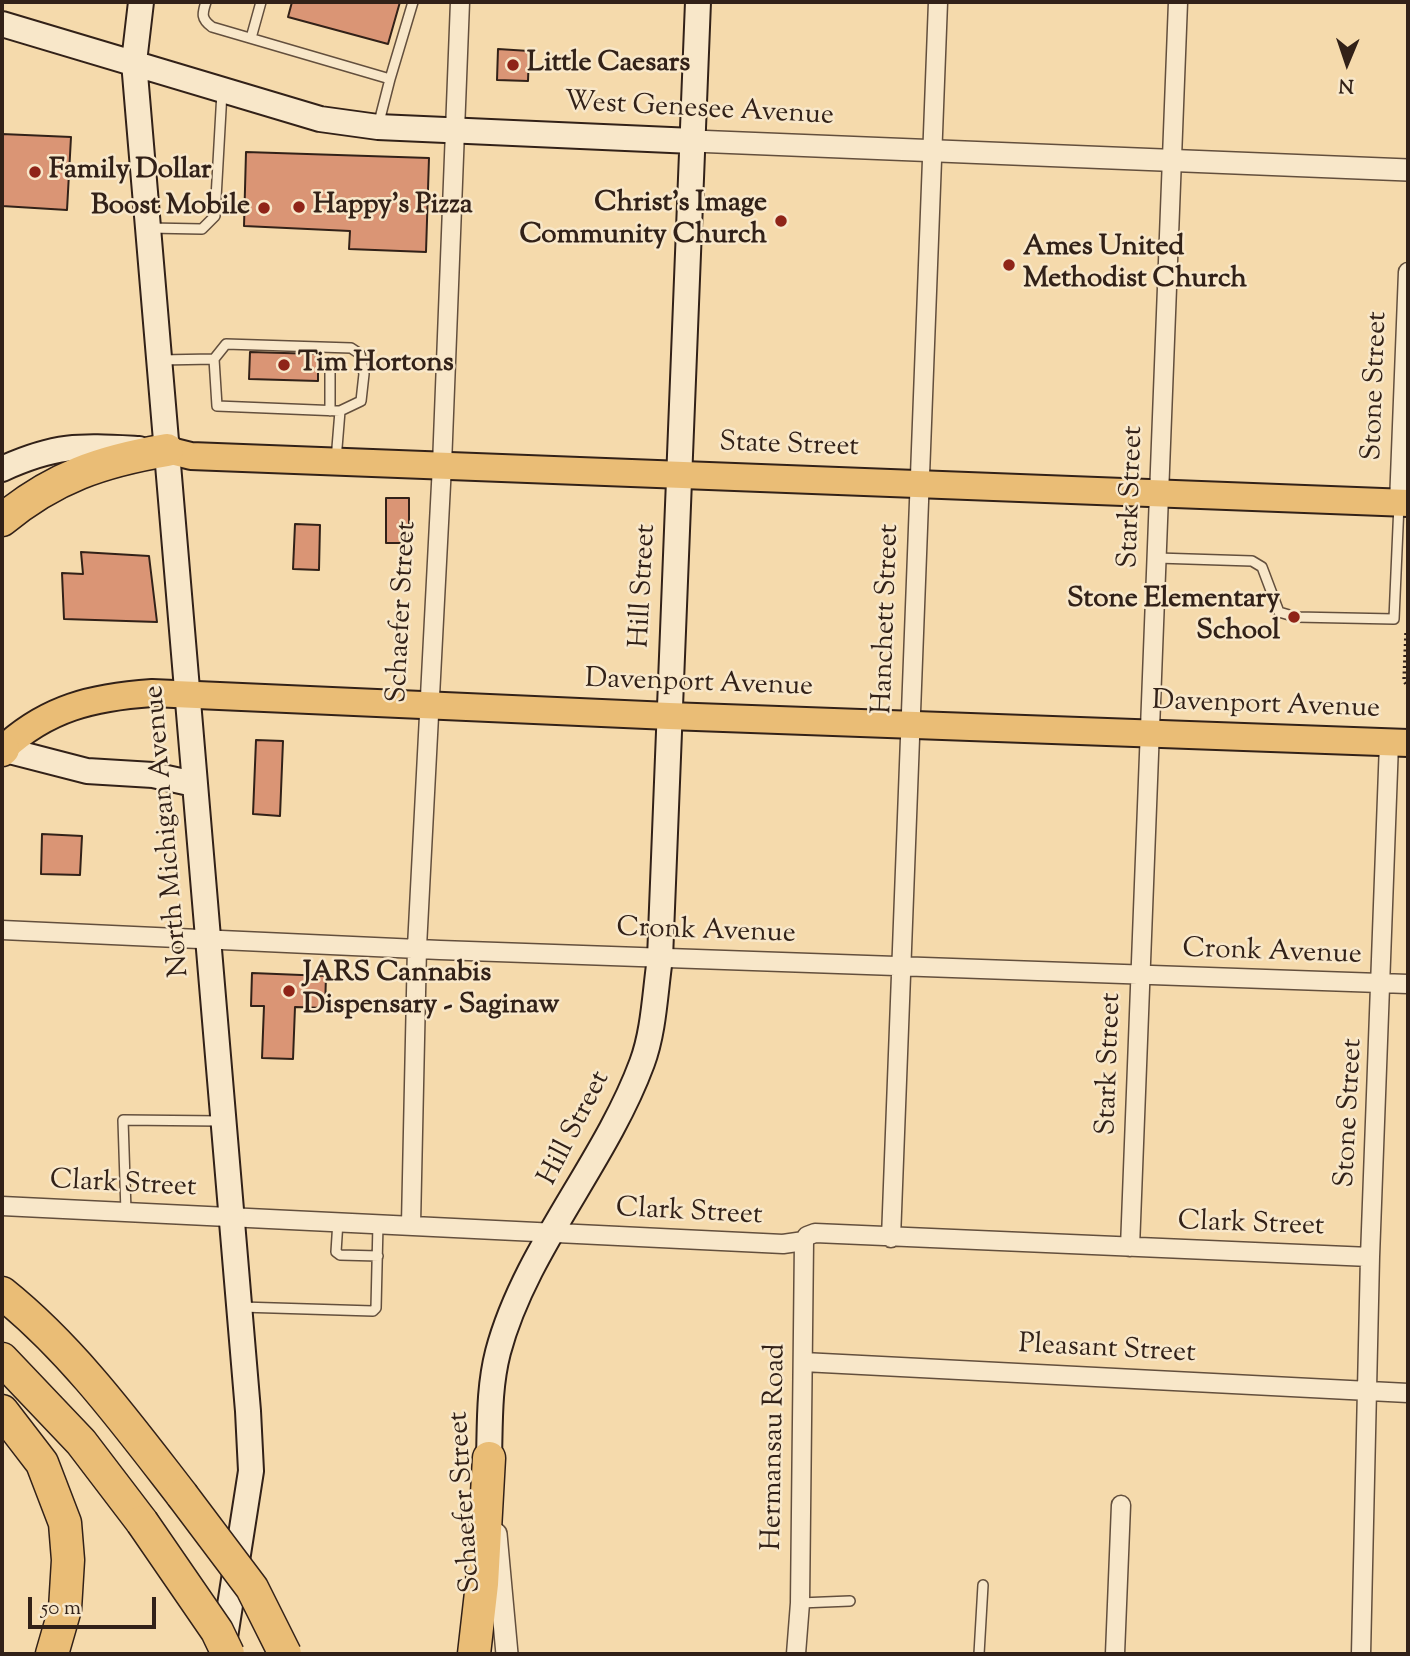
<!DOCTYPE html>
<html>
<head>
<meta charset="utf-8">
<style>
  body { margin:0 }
  #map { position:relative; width:1410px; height:1656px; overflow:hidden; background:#f5daac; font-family:"Sorts Mill Goudy",serif }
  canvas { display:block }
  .frame { position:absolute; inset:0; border:4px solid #322118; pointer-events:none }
  .north { position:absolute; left:1312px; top:28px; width:70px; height:70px; -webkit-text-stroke:5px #f8e7c9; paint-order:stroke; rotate:182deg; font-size:19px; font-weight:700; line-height:28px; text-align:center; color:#322118 }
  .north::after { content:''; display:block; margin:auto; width:24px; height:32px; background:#322118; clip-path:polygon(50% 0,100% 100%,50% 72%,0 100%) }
  .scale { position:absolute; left:28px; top:1597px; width:128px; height:32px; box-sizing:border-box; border:4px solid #322118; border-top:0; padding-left:9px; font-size:21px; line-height:24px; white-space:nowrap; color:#322118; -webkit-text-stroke:5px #f8e7c9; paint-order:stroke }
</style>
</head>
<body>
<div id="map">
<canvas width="1410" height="1656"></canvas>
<div class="frame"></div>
<div class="north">N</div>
<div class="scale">50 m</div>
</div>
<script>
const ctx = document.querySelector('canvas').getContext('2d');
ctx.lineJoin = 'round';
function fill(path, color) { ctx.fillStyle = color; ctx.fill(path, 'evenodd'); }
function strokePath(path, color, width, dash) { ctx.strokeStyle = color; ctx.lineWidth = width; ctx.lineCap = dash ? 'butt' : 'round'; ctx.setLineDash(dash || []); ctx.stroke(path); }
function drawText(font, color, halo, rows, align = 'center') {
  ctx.font = font + ' "Sorts Mill Goudy",serif'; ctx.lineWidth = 5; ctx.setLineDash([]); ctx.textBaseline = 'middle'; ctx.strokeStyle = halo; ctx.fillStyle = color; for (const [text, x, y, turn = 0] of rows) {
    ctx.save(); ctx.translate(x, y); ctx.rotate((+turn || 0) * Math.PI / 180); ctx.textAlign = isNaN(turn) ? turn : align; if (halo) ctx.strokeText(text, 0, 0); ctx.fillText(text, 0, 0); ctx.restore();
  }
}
const building = new Path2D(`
  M292,2H400L388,44L288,17Z
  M498,49L529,51L528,81L497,80Z
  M2,134L71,137L67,210L2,206Z
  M246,152L429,158L426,252L349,249L350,231L244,226Z
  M250,352L318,354V381L249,379Z
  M386,498H409V543H386Z
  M295,524L320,525L319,570L293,569Z
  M81,552L149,556L157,622L64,619L62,573L83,574Z
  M256,740L283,741L280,816L253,814Z
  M42,834L82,836L80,875L41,874Z
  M252,973L326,976L325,1008L295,1007L293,1059L262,1058L264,1006H251Z`);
fill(building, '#da9575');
strokePath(building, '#322118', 2);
const service = new Path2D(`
  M206,2C202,14 201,19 212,27L390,79L378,126
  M251,38L261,2
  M390,79L413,2
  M149,228L202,229L215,216L222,92
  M214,359L226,344L351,348L360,354L364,374L361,401L340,411
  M160,360L214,359L217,406L340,411L336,460
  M330,411V372
  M1157,558L1252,561L1262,567L1279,612L1296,617L1394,619L1399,504
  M126,1212L123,1120L220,1121
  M338,1221L336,1252L340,1255L378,1256
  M241,1307L373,1311L376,1308L378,1224
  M800,1603L850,1601
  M979,1654L983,1585`);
const minor = new Path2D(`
  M1399,503L1408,272
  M2,930L440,950L1408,984
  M2,1206L783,1244L804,1241L807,1236L815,1233L1370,1257
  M411,1224L417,947L442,465L460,2
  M891,1238L938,2
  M1130,1247L1178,2
  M803,1362L1408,1393
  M796,1654L800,1603L804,1241
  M1115,1654L1121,1505
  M1361,1654L1370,1257L1389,743`);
const tertiary = new Path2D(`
  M693,141L1408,170
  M496,1534L507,1654`);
const secondary = new Path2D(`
  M141,2L134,62L248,1411L251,1471L223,1650
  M2,24L320,119L378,127L693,141
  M2,469C57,444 80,446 139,449
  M2,749L87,771L153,775L194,784
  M489,1458C490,1422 489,1387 498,1352C525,1250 605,1163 642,1063C654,1031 655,992 660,958L698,2`);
const primary = new Path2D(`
  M167,450L191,456L1408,503
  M3,749C47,708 93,697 152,693L669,716L1408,743`);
const motorway = new Path2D(`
  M2,520C54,477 102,461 167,450
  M2,750L3,749
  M2,1293C72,1349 127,1424 182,1495
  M2,1359L81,1442L142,1522
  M2,1411L42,1463L65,1523L68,1560L65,1609L52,1654
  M474,1654L482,1584L489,1458`);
strokePath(service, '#634f3d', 12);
strokePath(minor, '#634f3d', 21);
strokePath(tertiary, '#634f3d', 24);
strokePath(secondary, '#322118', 28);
strokePath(primary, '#322118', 30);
strokePath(motorway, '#322118', 35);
strokePath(new Path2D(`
  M1406,633L1404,681L1408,687`), '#322118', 3.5, [2, 3.5]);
strokePath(service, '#f8e7c9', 9);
strokePath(minor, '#f8e7c9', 18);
strokePath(tertiary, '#f8e7c9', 21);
strokePath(secondary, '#f8e7c9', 24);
strokePath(primary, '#eabd76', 26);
strokePath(motorway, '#eabd76', 32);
const motorwayBridge = new Path2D(`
  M182,1495L252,1588L285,1654
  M142,1522L217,1631L228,1654`);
strokePath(motorwayBridge, '#322118', 35, []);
strokePath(motorwayBridge, '#eabd76', 32);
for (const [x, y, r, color] of [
  [513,65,7,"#8f2418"],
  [35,172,7,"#8f2418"],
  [299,207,7,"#8f2418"],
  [264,208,7,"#8f2418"],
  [781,221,7,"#8f2418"],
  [1009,265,7,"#8f2418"],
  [284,365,7,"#8f2418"],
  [1294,617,7,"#8f2418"],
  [289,991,7,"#8f2418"]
]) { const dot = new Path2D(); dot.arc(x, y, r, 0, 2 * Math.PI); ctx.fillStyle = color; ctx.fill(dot); strokePath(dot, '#f8e7c9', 2.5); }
drawText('bold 28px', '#322118', '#f8e7c9', [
  ["Little Caesars",527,65],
  ["Family Dollar",49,172],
  ["Christ's Image",767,205,"right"],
  ["Community Church",767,237,"right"],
  ["Happy's Pizza",313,207],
  ["Boost Mobile",250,208,"right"],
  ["Ames United",1023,249],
  ["Methodist Church",1023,281],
  ["Tim Hortons",298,365],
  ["Stone Elementary",1280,601,"right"],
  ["School",1280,633,"right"],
  ["JARS Cannabis",303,975],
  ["Dispensary - Saginaw",303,1007]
], 'left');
drawText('28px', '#322118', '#f8e7c9', [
  ["West Genesee Avenue",699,111,3],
  ["Stone Street",1377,386,-88],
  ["State Street",789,447,2],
  ["Stark Street",1133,497,-88],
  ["Hill Street",645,586,-87],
  ["Schaefer Street",404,612,-87],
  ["Hanchett Street",888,619,-88],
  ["Davenport Avenue",699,685,2],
  ["Davenport Avenue",1266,707,2],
  ["North Michigan Avenue",169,831,-95],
  ["Cronk Avenue",706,933,2],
  ["Cronk Avenue",1272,954,2],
  ["Stark Street",1111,1064,-88],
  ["Stone Street",1351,1113,-87],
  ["Hill Street",576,1129,-63],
  ["Clark Street",123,1186,3],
  ["Clark Street",689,1214,3],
  ["Clark Street",1251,1226,2],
  ["Pleasant Street",1107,1351,3],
  ["Hermansau Road",776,1447,-89],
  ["Schaefer Street",467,1502,-94]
]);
</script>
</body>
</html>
